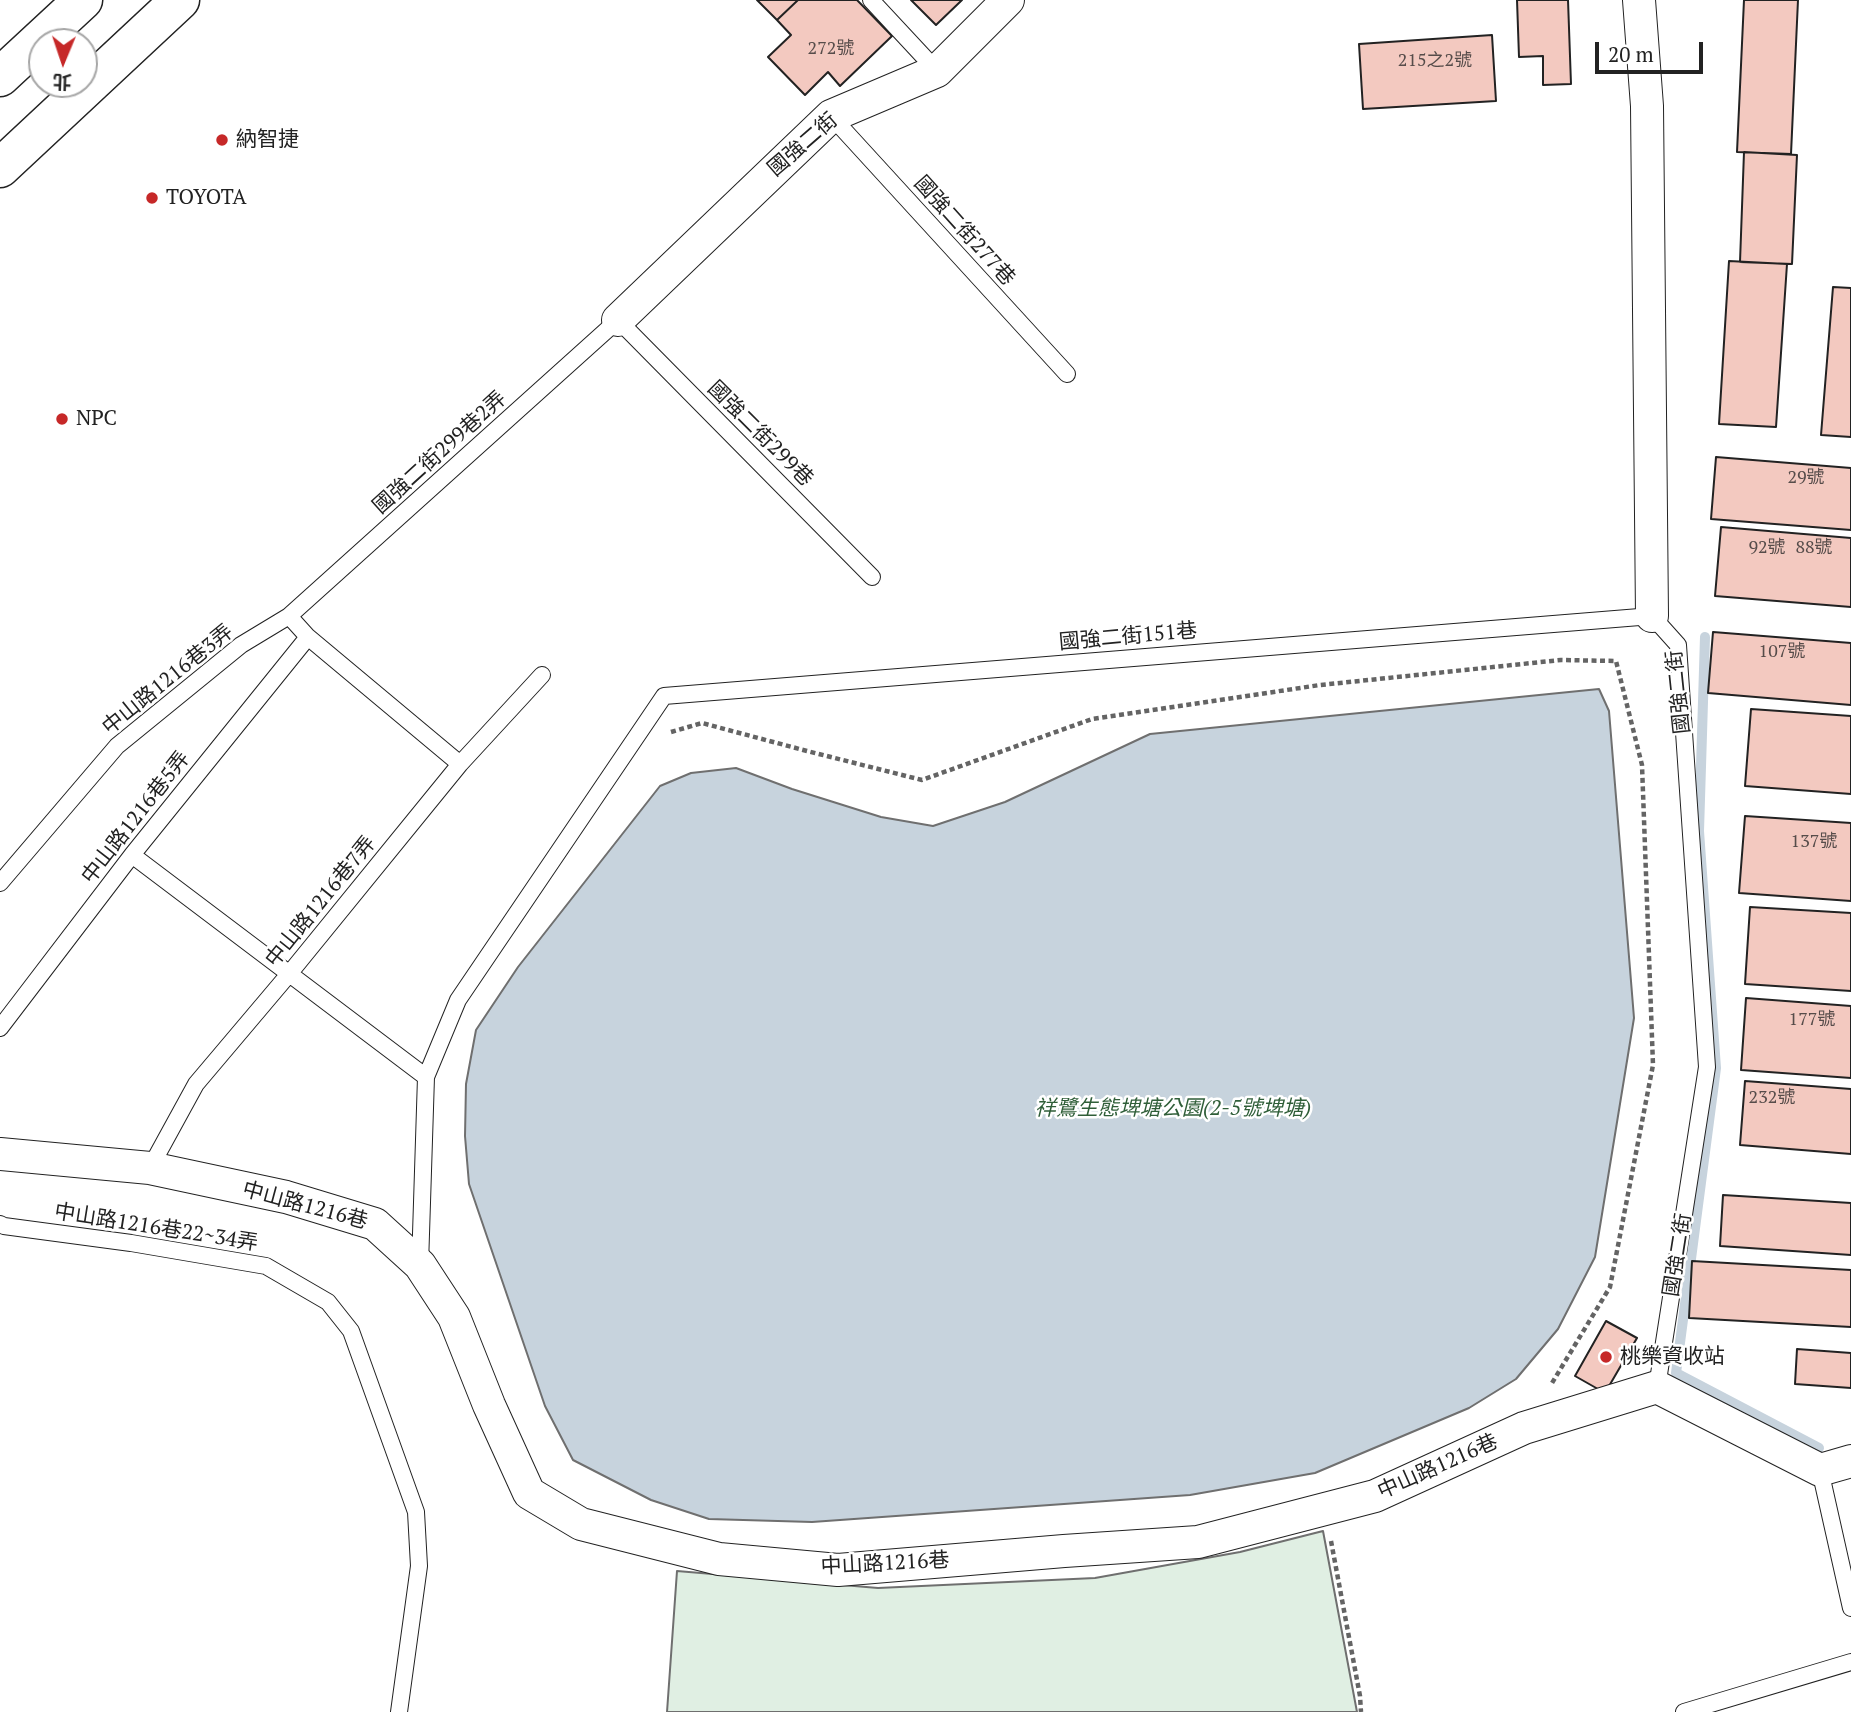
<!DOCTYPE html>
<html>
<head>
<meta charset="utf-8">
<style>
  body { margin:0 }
  #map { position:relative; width:1851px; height:1712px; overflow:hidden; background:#fff; font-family:"PT Serif","Noto Sans TC",serif }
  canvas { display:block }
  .north { position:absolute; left:28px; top:28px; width:70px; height:70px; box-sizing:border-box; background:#fff; border:2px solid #a7a7a7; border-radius:50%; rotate:182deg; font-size:19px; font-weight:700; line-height:28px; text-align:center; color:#222 }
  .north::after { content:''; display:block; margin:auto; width:24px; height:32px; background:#c62828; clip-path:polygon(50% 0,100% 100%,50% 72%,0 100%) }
  .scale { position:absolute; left:1595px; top:42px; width:108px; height:32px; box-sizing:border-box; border:4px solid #222; border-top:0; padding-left:9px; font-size:21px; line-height:24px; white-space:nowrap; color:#222; -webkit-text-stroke:5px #fff; paint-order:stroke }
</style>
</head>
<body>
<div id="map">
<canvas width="1851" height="1712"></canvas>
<div class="north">北</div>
<div class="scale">20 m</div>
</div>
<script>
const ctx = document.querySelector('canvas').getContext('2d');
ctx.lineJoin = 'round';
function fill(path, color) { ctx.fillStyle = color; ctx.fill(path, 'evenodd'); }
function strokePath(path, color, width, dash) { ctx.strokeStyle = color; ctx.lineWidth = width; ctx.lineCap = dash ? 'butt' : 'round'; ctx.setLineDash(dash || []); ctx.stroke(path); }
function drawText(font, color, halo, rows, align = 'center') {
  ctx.font = font + ' "PT Serif","Noto Sans TC",serif'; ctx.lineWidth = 5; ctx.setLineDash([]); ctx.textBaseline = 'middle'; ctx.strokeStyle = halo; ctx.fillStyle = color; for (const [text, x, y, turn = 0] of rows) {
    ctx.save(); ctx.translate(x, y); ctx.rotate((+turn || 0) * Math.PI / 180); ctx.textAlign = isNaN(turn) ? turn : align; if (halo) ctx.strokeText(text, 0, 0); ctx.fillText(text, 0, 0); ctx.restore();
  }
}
const green = new Path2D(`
  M1323,1531L1357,1712H667L677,1571L878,1588L1095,1578L1240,1552Z`);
fill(green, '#e0efe3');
strokePath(green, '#6f6f6f', 2);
const water = new Path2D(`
  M1599,689L1609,711L1634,1018L1595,1257L1558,1329L1516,1379L1469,1408L1315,1473L1190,1495L812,1522L709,1519L651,1500L573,1460L545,1406L469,1184L465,1136L466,1084L476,1030L518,967L660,786L691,773L736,768L792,789L881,817L933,826L1005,802L1150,734Z`);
fill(water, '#c7d3dd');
strokePath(water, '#6f6f6f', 2);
strokePath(new Path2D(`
  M1705,637L1699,831L1716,1068L1676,1373L1819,1448`), '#c7d3dd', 10);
const building = new Path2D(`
  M757,0H798L777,20Z
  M798,0H857L892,36L840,86L828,72L805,95L768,57L791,35L777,20Z
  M911,0H962L936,25Z
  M1517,0H1568L1571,84L1543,85V56L1519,57Z
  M1744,0H1798L1791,154L1737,152Z
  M1492,35L1496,101L1363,109L1359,44Z
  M1744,152L1797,155L1792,264L1740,262Z
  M1729,261L1787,264L1776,427L1719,424Z
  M1833,287L1851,288V437L1821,435Z
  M1716,457L1851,468V530L1711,519Z
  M1721,527L1851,538V607L1715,596Z
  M1713,632L1851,643V705L1708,693Z
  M1751,709L1851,716V794L1745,786Z
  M1745,816L1851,823V901L1739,893Z
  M1750,907L1851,913V991L1745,984Z
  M1746,998L1851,1006V1078L1741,1070Z
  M1745,1081L1851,1089V1154L1740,1145Z
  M1723,1195L1851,1203V1255L1720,1246Z
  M1692,1261L1851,1270V1327L1689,1318Z
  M1606,1321L1637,1338L1605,1393L1575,1376Z
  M1797,1349L1851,1353V1388L1795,1384Z`);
fill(building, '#f3c9c0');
strokePath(building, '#222', 2);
const lane = new Path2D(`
  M871,0L937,71
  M831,116L1067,374
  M289,616L308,637L460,764
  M132,855L426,1077
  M0,883L117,746L241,645L289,616L618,320L872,577
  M0,1028L132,855L308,637
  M150,1168L196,1084L289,974L460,764L542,675
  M0,1224L4,1226L131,1243L266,1266L328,1302L351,1331L416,1512L419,1566L399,1712
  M420,1265L426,1077L458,1000L664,696L1652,616L1678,645L1707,1067L1657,1387
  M1820,1470L1851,1608
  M1684,1712L1851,1662`);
const street = new Path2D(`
  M1639,0L1647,106L1652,616
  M618,320L831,116L937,71L1008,0
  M0,1154L150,1168L286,1197L375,1224L420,1265L454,1317L489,1405L529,1493L581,1524L719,1559L838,1570L1064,1551L1198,1542L1375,1496L1524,1428L1657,1387L1820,1470L1851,1461`);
const primary = new Path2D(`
  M0,77L83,0
  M0,168L180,0`);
strokePath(lane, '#222', 18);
strokePath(street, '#222', 34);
strokePath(primary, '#222', 41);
strokePath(new Path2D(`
  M671,732L702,723L807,751L922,780L1092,719L1320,685L1561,660L1616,661L1642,765L1653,1065L1610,1287L1552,1383
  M1331,1541L1360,1696L1361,1712`), '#646464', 4.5, [5, 3.5]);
strokePath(lane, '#fff', 16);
strokePath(street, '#fff', 32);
strokePath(primary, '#fff', 38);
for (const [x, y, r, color] of [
  [222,140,7,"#c62828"],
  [152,198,7,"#c62828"],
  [62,419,7,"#c62828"],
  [1606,1357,7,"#c62828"]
]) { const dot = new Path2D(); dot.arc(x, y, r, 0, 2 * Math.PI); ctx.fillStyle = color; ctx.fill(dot); strokePath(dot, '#fff', 2.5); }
drawText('18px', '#564c4a', null, [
  ["272號",831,49],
  ["215之2號",1435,61],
  ["29號",1806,478],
  ["92號",1767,548],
  ["88號",1814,548],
  ["107號",1782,652],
  ["137號",1814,842],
  ["177號",1812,1020],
  ["232號",1772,1098]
]);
drawText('21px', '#222', '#fff', [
  ["納智捷",236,140],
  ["TOYOTA",166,198],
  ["NPC",76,419],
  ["桃樂資收站",1620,1357]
], 'left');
drawText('21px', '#222', '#fff', [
  ["國強二街",803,145,-41],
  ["國強二街277巷",964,231,48],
  ["國強二街299巷",760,434,45],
  ["國強二街299巷2弄",440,453,-42],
  ["國強二街151巷",1128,637,-5],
  ["中山路1216巷3弄",168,680,-39],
  ["國強二街",1679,692,-96],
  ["中山路1216巷5弄",136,818,-52],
  ["中山路1216巷7弄",321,902,-51],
  ["中山路1216巷",305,1206,15],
  ["中山路1216巷22~34弄",156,1228,9],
  ["國強二街",1678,1255,-81],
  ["中山路1216巷",1438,1467,-24],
  ["中山路1216巷",885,1564,-3]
]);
drawText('italic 21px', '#2f5e38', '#fff', [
  ["祥鷺生態埤塘公園(2-5號埤塘)",1173,1109]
]);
</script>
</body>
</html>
